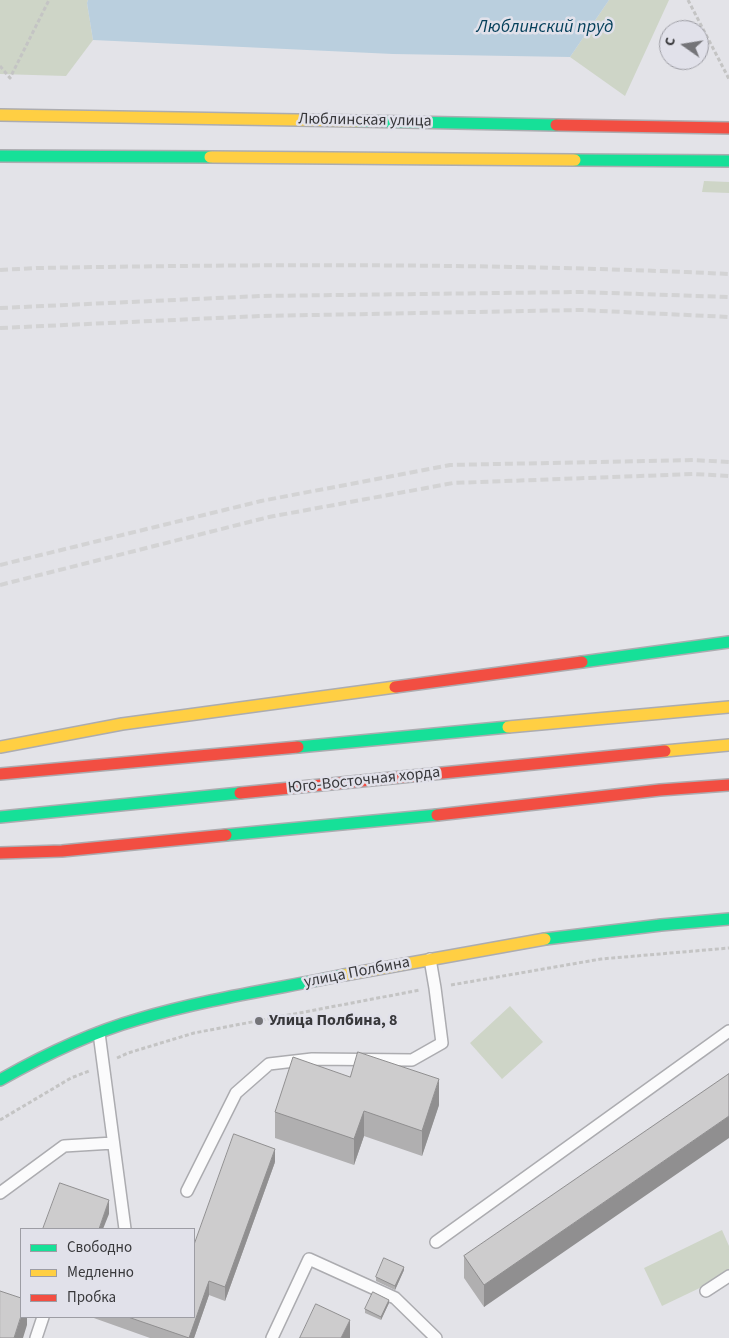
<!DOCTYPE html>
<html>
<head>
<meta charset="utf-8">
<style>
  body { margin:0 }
  #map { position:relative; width:729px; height:1338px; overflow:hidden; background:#e3e3e8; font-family:"Source Sans 3",sans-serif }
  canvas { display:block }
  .legend { position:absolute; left:20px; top:1228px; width:175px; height:90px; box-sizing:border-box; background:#e1e1ea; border:1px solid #9d9da4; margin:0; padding:6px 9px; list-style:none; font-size:15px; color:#38383b }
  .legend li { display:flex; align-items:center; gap:10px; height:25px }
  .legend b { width:25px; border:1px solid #9d9da4 }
  .north { position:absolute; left:659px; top:20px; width:50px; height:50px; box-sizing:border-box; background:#e1e1ea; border:1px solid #9d9da4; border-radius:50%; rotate:283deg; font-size:14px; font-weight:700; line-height:20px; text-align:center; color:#38383b }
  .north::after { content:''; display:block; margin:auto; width:18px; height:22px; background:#747478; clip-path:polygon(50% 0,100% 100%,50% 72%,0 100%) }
</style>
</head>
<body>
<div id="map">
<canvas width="729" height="1338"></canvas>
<ul class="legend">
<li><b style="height:6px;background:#16e098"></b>Свободно</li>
<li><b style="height:6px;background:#ffcf43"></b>Медленно</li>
<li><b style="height:6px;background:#f24e42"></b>Пробка</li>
</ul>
<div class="north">С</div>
</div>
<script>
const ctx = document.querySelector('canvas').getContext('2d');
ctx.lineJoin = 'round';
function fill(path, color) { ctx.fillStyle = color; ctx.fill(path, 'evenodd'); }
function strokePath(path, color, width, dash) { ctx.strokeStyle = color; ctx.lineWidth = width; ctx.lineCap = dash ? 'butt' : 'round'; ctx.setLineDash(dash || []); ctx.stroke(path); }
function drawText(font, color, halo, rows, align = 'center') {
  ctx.font = font + ' "Source Sans 3",sans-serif'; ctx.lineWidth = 5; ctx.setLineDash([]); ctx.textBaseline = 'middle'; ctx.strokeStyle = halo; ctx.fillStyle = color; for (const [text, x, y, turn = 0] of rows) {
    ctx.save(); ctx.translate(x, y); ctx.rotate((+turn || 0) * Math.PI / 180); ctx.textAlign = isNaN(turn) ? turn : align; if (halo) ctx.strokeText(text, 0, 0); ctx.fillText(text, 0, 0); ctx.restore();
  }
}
fill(new Path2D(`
  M0,0H88L87,3L93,40L66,76L0,74Z
  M609,0H669L625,96L570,57Z
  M704,181L729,182V193L702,192Z
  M510,1006L543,1042L502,1079L470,1043Z
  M722,1230L729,1246V1274L662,1306L644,1268Z`), '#ced5c7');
fill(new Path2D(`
  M88,0H609L570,57L393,54L93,40L87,3Z`), '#bacfde');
const lane = new Path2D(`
  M99,1033L125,1229
  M187,1191L236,1093L269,1064L312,1059L412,1060L442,1043L435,988L430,959
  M0,1193L64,1146L113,1143
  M436,1242L729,1031
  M706,1291L729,1276
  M36,1338L43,1317
  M272,1338L309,1259L395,1298L436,1338`);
const fast = new Path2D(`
  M357,121L556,125
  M0,156L210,157
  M575,160L729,161
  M582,662L729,642
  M298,747L508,727
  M0,817L240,793
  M226,835L437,815
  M545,939L661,925L729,919
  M0,1080C44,1055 90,1033 139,1019C206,999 276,989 344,975`);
const slow = new Path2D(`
  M0,115L357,121
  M210,157L575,160
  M508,727L729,707
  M0,747L122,724L395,687
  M665,751L729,745
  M344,975L545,939`);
const jam = new Path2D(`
  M556,125L729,128
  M395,687L582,662
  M0,774L298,747
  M240,793L665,751
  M437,815L660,790L729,785
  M0,853L62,851L226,835`);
strokePath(lane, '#acacb0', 14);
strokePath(fast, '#acacb0', 14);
strokePath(slow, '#acacb0', 14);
strokePath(jam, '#acacb0', 14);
strokePath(new Path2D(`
  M688,0L729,79
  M0,66L10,78L49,0
  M451,985L601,959L729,948
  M117,1058L128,1053L194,1033L420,990
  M0,1120L71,1078L89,1071`), '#c4c4c4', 3, [4, 2.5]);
strokePath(lane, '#fbfbfc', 11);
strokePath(fast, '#16e098', 11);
strokePath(slow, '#ffcf43', 11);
strokePath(jam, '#f24e42', 11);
strokePath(new Path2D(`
  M0,270L37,268C268,264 499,263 729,274
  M0,308L261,296L580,292L729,297
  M0,328L260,316L581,310L729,317
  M0,565L261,501L450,465L693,460L729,462
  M0,585L269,517L453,483L694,474L729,476`), '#d3d3d4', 4, [8, 4]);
fill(new Path2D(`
  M729,1074L484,1307L464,1278V1256Z
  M350,1077L439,1105L422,1156L364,1136L354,1165L275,1138V1112Z
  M275,1162L225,1301L209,1295L194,1338H150L91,1317H194V1245Z
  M404,1270L395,1290L376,1281V1277Z
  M389,1303L381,1320L365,1313V1309Z`), '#b0afb0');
fill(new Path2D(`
  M439,1079V1105L422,1156V1131Z
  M364,1111V1136L354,1165V1139Z
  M729,1116V1138L484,1307V1285Z
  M275,1149V1162L225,1301V1287Z
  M109,1200V1214L103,1229H99Z
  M404,1267V1270L395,1290V1286Z
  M209,1281V1295L194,1338H189Z
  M389,1300V1303L381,1320V1317Z
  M21,1317H27V1325L23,1338H14Z
  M350,1320V1338H341Z`), '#908f90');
const building = new Path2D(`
  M358,1052L439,1079L422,1131L364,1111L354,1139L275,1112L293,1057L350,1077Z
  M729,1074V1116L484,1285L464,1256Z
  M234,1134L275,1149L225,1287L209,1281L189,1338L128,1317H194V1245Z
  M60,1183L109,1200L99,1229H43Z
  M384,1258L404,1267L395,1286L376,1277Z
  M0,1291L21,1298V1316L14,1338H0Z
  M373,1292L389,1300L381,1317L365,1309Z
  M316,1304L350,1320L341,1338H300Z`);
fill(building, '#cdcccd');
strokePath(building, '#908f90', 1);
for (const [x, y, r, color] of [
  [259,1021,5,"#747478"]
]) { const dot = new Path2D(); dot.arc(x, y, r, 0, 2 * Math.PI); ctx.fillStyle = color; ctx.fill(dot); strokePath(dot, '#e1e1ea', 2); }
drawText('16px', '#38383b', '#e1e1ea', [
  ["Люблинская улица",365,121,1],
  ["Юго-Восточная хорда",364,781,-6],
  ["улица Полбина",357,973,-11]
]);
drawText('bold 16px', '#38383b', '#e1e1ea', [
  ["Улица Полбина, 8",269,1021]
], 'left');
drawText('italic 18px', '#06405b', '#e1e1ea', [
  ["Люблинский пруд",545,28]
]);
</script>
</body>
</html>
